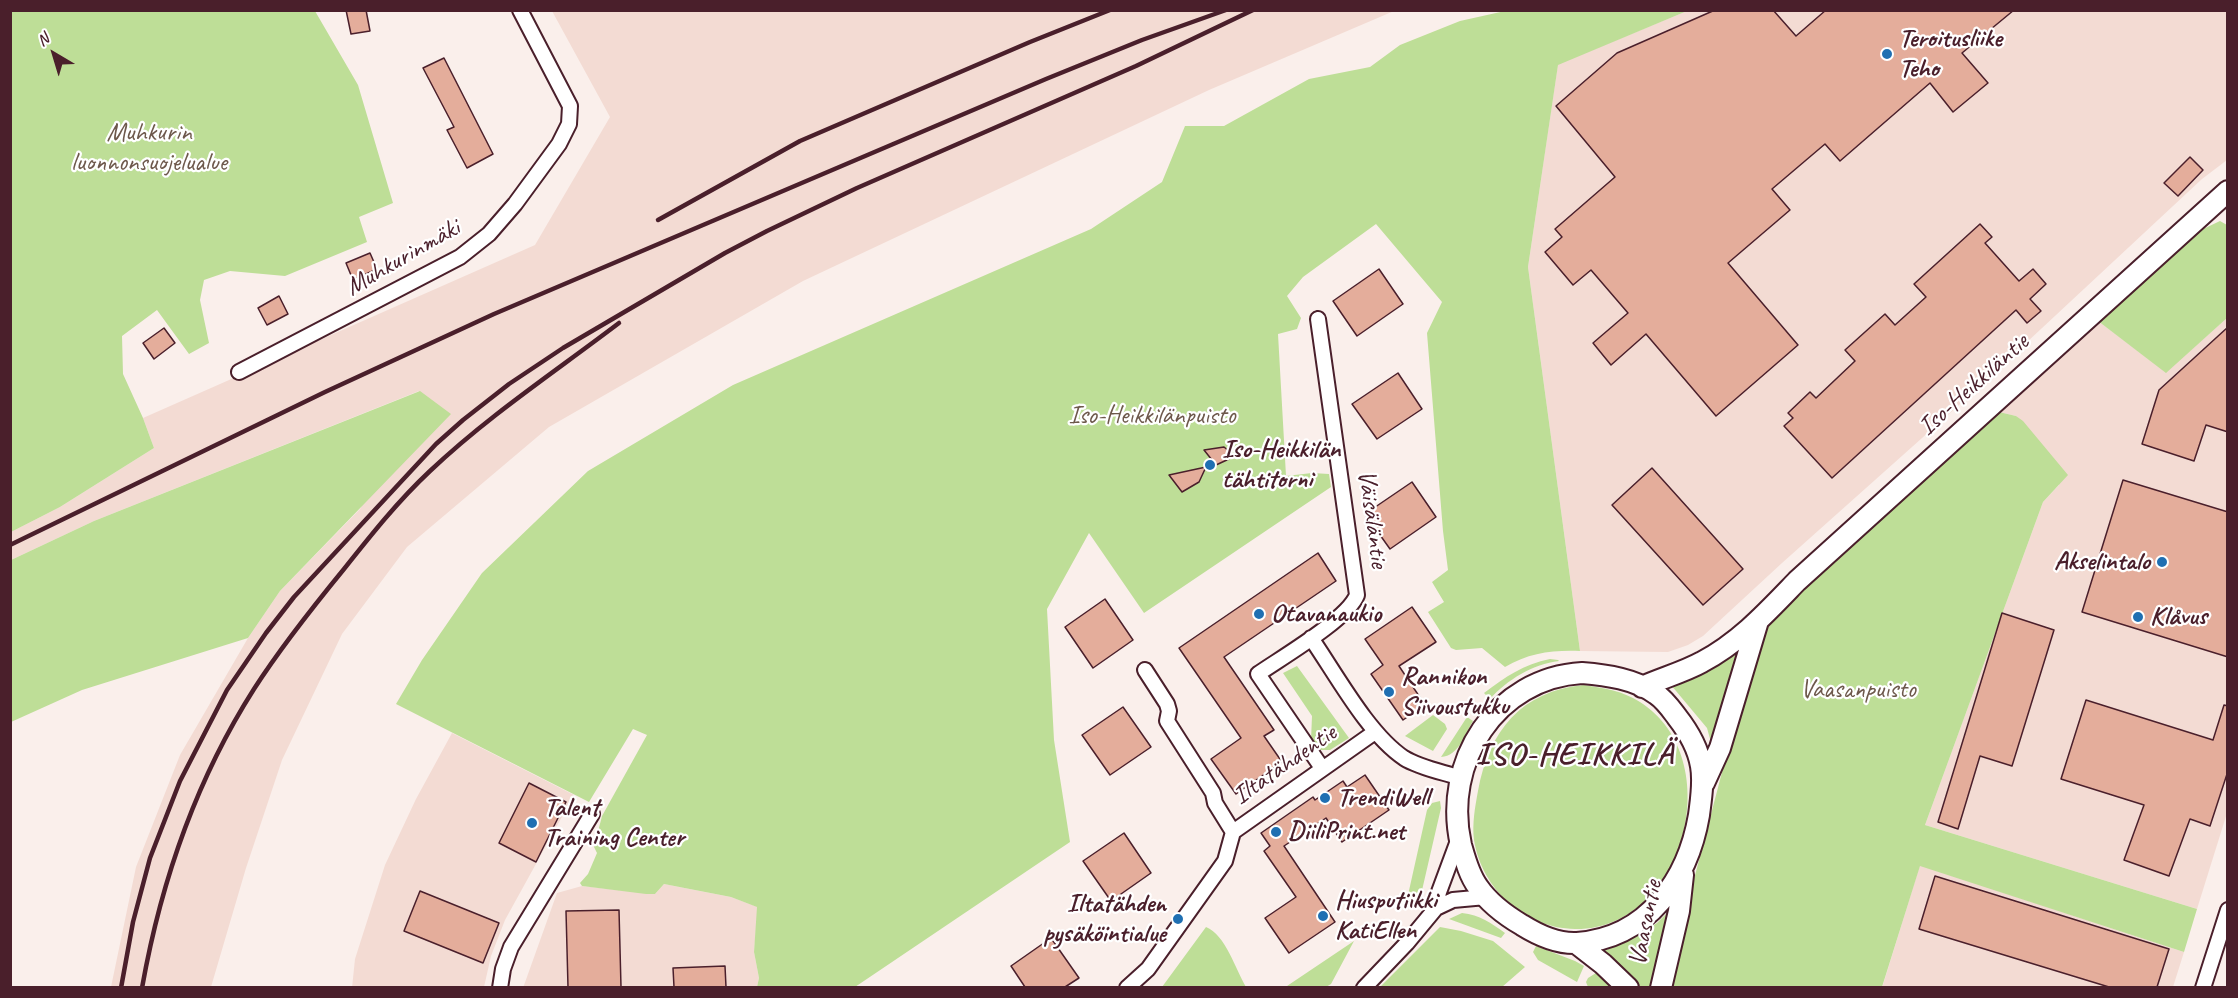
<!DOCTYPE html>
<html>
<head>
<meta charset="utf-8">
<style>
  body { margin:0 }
  #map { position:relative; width:2238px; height:998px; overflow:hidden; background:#faefeb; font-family:Caveat,sans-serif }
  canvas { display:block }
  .frame { position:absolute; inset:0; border:12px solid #4a1f2b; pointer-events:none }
  .north { position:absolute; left:24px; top:24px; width:60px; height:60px; -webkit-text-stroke:4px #fff; paint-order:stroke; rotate:322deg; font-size:16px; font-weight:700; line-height:24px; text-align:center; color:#4a1f2b }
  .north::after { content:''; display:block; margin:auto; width:21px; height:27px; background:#4a1f2b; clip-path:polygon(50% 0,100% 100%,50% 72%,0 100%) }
</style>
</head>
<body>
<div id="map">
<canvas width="2238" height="998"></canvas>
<div class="frame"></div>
<div class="north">N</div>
</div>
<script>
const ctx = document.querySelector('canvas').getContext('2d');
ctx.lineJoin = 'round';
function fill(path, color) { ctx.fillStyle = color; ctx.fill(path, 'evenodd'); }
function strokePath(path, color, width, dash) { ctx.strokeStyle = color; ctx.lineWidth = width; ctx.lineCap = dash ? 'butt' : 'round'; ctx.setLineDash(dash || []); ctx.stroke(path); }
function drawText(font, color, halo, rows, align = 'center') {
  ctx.font = font + ' Caveat,sans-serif'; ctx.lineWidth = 4.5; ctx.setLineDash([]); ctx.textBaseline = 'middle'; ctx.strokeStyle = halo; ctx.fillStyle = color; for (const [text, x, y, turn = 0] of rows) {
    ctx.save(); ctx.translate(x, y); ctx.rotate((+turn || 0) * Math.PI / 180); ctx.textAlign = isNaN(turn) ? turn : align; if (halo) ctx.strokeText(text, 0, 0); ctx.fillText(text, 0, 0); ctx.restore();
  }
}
fill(new Path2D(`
  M552,11H1394L1209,90L803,281L549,427L407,547L342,634L282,760L246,868L211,987H111L136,867L180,755L248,638L280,591L360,509L419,391L94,521L11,560V532L60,507L154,448L143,418L535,245L610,117Z
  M1687,11H2227V160L2202,179L1968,397L1782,563L1703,636L1688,645L1668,652L1580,651L1528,267L1558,64Z
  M2227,318V813L2197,909L1925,825L2043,502L2059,485L2016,416L1999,412L2098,321L2166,372Z
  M452,733L574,795L505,920L491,956L484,987L352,988L355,959L385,865L416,799Z
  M1920,865L2184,952L2173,987L1882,988Z
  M664,884L731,897L758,907L754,952L759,978L757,987L523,988L557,893L582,886L655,894Z`), '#f3dbd3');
fill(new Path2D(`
  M11,10L315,11L358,85L393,203L359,217L367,242L285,276L230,271L204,280L200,300L209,343L189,354L157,310L122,336L123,374L143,418L154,448L60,507L11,532Z
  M1505,11H1687L1558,65L1528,267L1580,651C1552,650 1529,653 1505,667L1482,648L1456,650L1451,648L1428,612L1444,602L1432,582L1448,570L1443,531L1427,333L1442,302L1376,224L1303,277L1287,296L1301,318L1297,329L1278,334L1286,476L1312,473L1329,474L1331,487L1144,613L1089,533L1047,609L1054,740L1070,842L855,987H757L759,978L754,952L757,907L731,897L664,884L655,894H646L582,886L580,883L588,874L597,853L594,847L602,816L647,735L633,729L589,802L396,704L422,660L482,573L588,471L733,385L1091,229L1162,182L1185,126H1224L1309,79L1370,67L1400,45L1460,21Z
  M2220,221L2227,225V318L2166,373L2098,321L2199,231Z
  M420,391L451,414L280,591L248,638L82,690L11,722V560L94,521Z
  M1999,412L2016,416L2023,421L2068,475L2043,502L1925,825L2197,909L2184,952L1920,866L1882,987L1668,988L1671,967L1754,650L1764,631L1784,606Z
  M1741,645L1712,746L1707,728L1671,685L1709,671Z
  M1550,659L1558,660L1559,661C1533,664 1507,680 1490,699L1484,693C1505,677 1524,664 1550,659Z
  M1297,666L1349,738L1330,750H1321L1311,740L1312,716L1283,673Z
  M1584,685C1604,688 1623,691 1640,702C1730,759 1684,931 1575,929C1524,928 1482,889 1474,840C1472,824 1475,807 1478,791C1489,731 1521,691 1584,685Z
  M1433,715L1445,724L1447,729L1433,751L1405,736Z
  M1467,717L1473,721C1465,734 1459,756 1441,757Z
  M1440,801L1441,808L1420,899L1408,895L1427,810L1432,803Z
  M1674,906L1656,987H1641L1604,951L1629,940L1657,923Z
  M1462,913C1480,915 1491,923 1505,933L1501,938L1449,919Z
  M1206,927C1225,934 1236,970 1246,987H1162Z
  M1440,927L1461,931L1493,941L1525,967L1502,987H1380Z
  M1354,941L1331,984L1326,987H1269L1287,986Z
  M1536,946L1575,961L1584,966L1577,982L1538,960L1533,952Z
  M1596,973L1615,987H1588L1586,982L1588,978Z`), '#bede97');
const building = new Path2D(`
  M346,10H366L370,31L351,34Z
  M1715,10H1773L1796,36L1826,10H2014L1962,53L1988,83L1953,112L1930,83L1840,161L1825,144L1772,189L1790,210L1728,263L1798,345L1716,416L1646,334L1611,365L1593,343L1628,313L1591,270L1573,285L1545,252L1562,237L1555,229L1615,177L1556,106L1617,53Z
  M444,58L493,154L467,168L447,130L454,127L423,68Z
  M2190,157L2203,170L2178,196L2164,183Z
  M1980,224L1992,237L1985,243L2019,281L2033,269L2046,284L2030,299L2041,311L2027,323L2016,310L1832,478L1784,426L1793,418L1788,413L1810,392L1816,398L1855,361L1845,350L1885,314L1895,325L1926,297L1914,284Z
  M370,253L377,269L353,280L346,263Z
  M1379,269L1403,304L1357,336L1333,301Z
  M279,296L288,314L267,325L258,308Z
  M2228,327V432L2206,425L2194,461L2142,444L2159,390Z
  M164,328L175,343L154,359L143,343Z
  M1398,373L1422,409L1377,439L1352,404Z
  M1224,447L1230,452L1229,459L1216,465L1204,450Z
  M1206,467L1199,482L1182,492L1169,475Z
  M1652,468L1743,569L1703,605L1612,505Z
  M2123,480L2228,512V657L2082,612Z
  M1412,482L1436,517L1390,549L1365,514Z
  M1318,553L1336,581L1224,657L1274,730L1264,736L1282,762L1236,794L1211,759L1241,738L1179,648Z
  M1105,599L1133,640L1093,668L1065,627Z
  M1412,607L1436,642L1399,666L1425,705L1403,720L1371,674L1383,665L1365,639Z
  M2002,613L2054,630L2012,766L1980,756L1958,829L1938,822Z
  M2086,700L2213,740L2224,705L2228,706V771L2210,826L2190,819L2169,876L2124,860L2144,805L2061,779Z
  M1123,707L1151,747L1110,775L1082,735Z
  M1365,775L1389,810L1342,842L1326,818L1284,846L1335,922L1289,953L1265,918L1296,897L1264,851L1270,846L1261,833L1313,797L1315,800L1343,781L1347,787Z
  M529,783L566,802L536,862L499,843Z
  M1124,833L1151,873L1111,901L1083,861Z
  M1935,876L2169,949L2157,987H2109L1919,929Z
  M420,891L499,923L483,963L404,931Z
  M619,910L621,987H568L566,911Z
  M1051,938L1079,978L1065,987H1025L1011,966Z
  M725,966L726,987H674L673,968Z`);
fill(building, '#e4ad9b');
strokePath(building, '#4a1f2b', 1.5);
const street = new Path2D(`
  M1318,319L1357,595C1348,619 1281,658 1258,674L1322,768
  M239,372L460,257L489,234L515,204L559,144L569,124L570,106L520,10
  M1311,638C1336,674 1368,734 1404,758C1420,768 1443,772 1461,778
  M1145,670L1167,704L1169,711L1167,721L1213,793L1215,803L1233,832
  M1436,908L1453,900L1486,897
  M500,988L503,969L511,947L592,814
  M1127,988L1148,969L1225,861L1233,832L1375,732
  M1364,988L1407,943L1436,908L1439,892L1459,838
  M2203,988L2228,910`);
const secondary = new Path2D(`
  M1582,673C1607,675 1635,679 1656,694C1665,700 1671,709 1677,717C1688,731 1698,748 1701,766C1704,782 1701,799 1699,815C1688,879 1648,938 1577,943C1558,944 1538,935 1522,925C1505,915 1489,903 1478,887C1469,875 1465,859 1461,845C1442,762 1496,678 1582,673Z
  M1642,687C1662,678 1684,672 1702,662C1740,642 1768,611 1797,581L2228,191
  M1704,783L1720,748L1758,621
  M1576,943L1603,964L1628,988
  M1661,988L1679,911L1683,875`);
strokePath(street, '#4a1f2b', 18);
strokePath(secondary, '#4a1f2b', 24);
strokePath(street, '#fff', 14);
strokePath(secondary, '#fff', 20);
strokePath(new Path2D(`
  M658,220L800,141L1030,42L1110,10
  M10,545L325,392L494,314L1046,79L1142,40L1226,10
  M121,988L133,922L150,858L180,781L227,690L266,633L294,597L436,444L463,420L509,384L563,348L725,253L767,231L857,188L1136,66L1253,10
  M142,988C161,881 196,780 254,689C281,647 312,608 344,569C371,535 398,501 430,471C488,416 556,371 619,323`), '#4a1f2b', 4.5);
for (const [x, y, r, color] of [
  [1887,54,6,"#1f6fb2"],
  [1210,465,6,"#1f6fb2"],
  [2162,562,6,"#1f6fb2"],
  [1259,614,6,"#1f6fb2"],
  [2138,617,6,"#1f6fb2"],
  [1389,692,6,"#1f6fb2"],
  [1325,798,6,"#1f6fb2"],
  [532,823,6,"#1f6fb2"],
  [1276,832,6,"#1f6fb2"],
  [1323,916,6,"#1f6fb2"],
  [1178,919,6,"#1f6fb2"]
]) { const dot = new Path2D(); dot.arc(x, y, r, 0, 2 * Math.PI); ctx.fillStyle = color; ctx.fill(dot); strokePath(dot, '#fff', 2); }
drawText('bold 26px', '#4a1f2b', '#fff', [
  ["Teroitusliike",1899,39],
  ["Teho",1899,69],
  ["Iso-Heikkilän",1222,450],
  ["tähtitorni",1222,480],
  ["Akselintalo",2150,562,"right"],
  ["Otavanaukio",1271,614],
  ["Klåvus",2150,617],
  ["Rannikon",1401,677],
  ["Siivoustukku",1401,707],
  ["TrendiWell",1337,798],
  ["Talent",544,808],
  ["Training Center",544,838],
  ["DiiliPrint.net",1288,832],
  ["Hiusputiikki",1335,901],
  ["KatiEllen",1335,931],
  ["Iltatähden",1166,904,"right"],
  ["pysäköintialue",1166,934,"right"]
], 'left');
drawText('26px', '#6d584b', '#fff', [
  ["Muhkurin",149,133],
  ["luonnonsuojelualue",149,163],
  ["Iso-Heikkilänpuisto",1152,416],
  ["Vaasanpuisto",1858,690]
]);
drawText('26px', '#4a1f2b', '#fff', [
  ["Muhkurinmäki",403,258,-30],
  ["Iso-Heikkiläntie",1974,385,-42],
  ["Väisäläntie",1372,519,82],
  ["Iltatähdentie",1285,765,-35],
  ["Vaasantie",1646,923,-79]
]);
ctx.letterSpacing = '1.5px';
drawText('bold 32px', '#4a1f2b', '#fff', [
  ["ISO-HEIKKILÄ",1575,756]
]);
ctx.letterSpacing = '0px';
</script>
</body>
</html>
